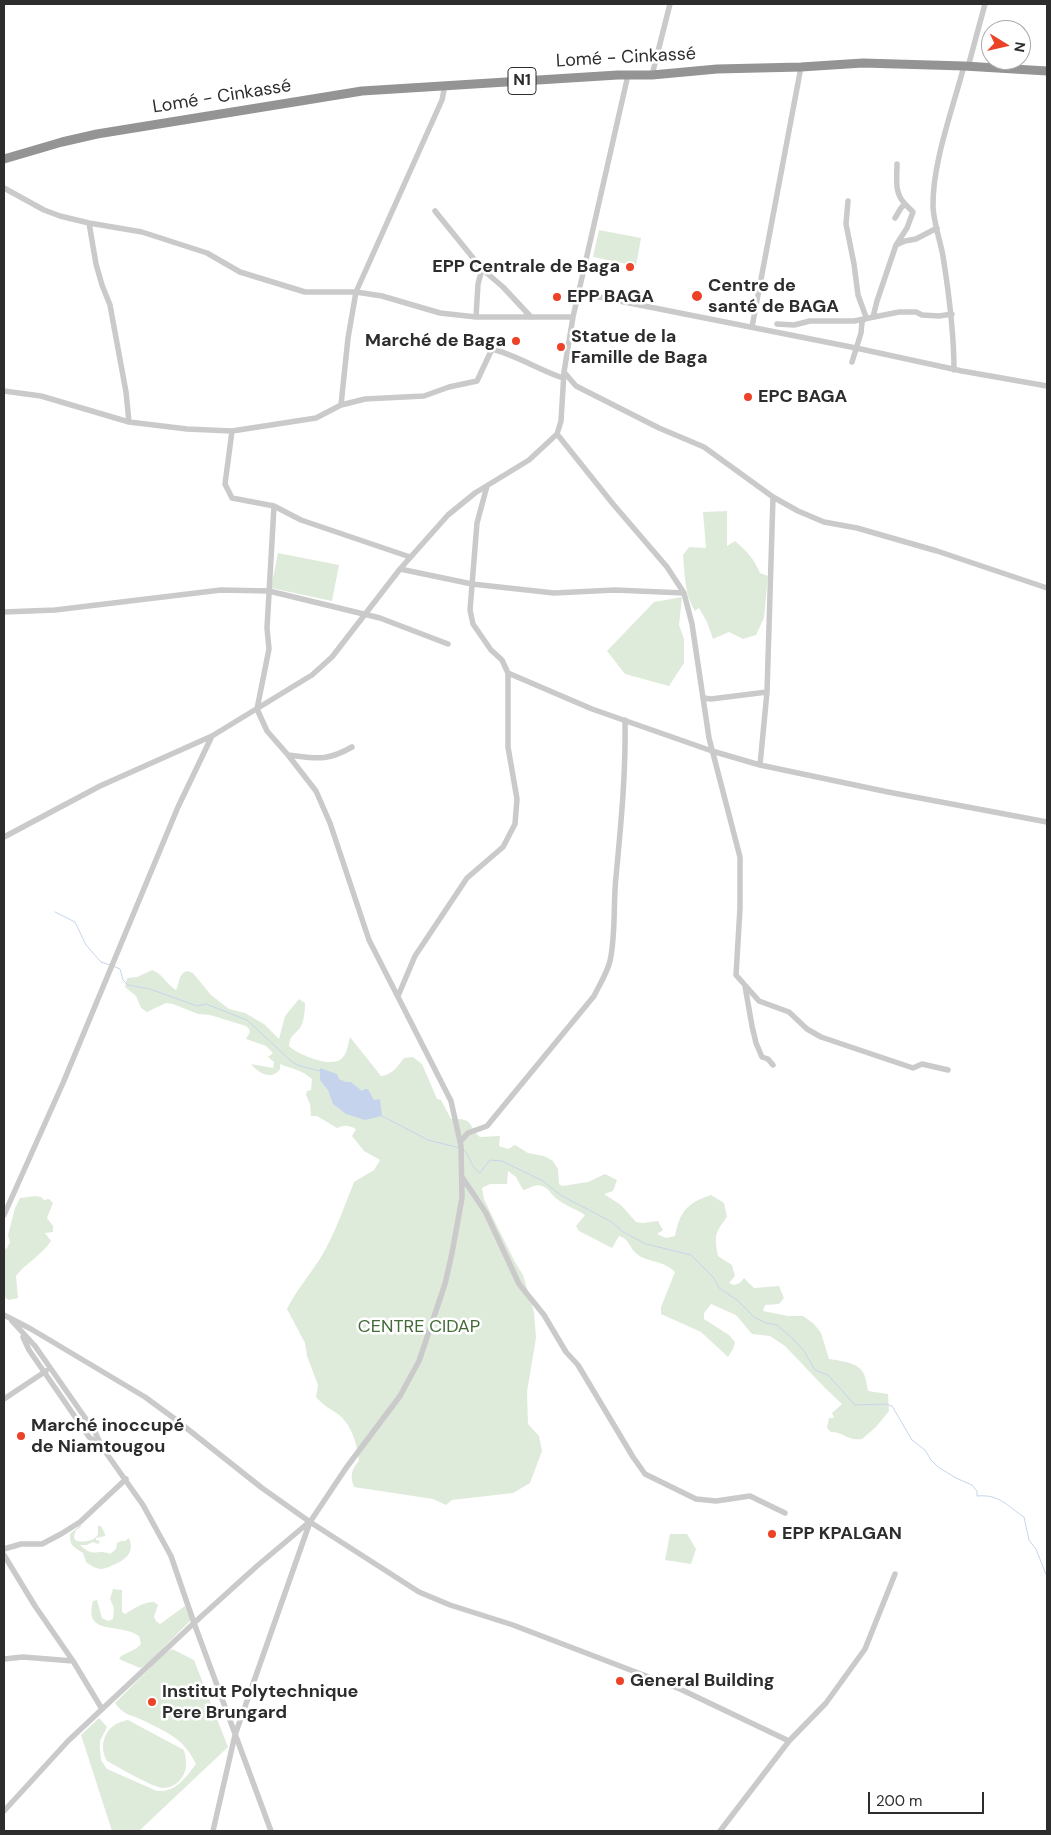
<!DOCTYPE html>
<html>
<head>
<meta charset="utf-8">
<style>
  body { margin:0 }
  #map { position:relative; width:1051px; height:1835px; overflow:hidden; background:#fff; font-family:"DM Sans",sans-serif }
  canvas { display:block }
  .frame { position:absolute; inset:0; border:5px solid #2d2d2d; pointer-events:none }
  .north { position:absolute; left:981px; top:20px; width:50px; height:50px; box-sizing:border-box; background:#fff; border:1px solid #ababab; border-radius:50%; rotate:99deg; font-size:14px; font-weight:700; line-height:20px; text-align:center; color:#2d2d2d }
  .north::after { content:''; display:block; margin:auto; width:18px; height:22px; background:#ec4227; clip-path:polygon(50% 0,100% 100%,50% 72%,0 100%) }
  .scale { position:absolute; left:868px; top:1792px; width:116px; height:22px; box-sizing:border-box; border:2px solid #2d2d2d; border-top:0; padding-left:6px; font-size:15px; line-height:18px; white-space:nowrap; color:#2d2d2d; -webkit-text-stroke:4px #fff; paint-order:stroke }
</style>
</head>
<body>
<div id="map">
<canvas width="1051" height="1835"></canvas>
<div class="frame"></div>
<div class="north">N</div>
<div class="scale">200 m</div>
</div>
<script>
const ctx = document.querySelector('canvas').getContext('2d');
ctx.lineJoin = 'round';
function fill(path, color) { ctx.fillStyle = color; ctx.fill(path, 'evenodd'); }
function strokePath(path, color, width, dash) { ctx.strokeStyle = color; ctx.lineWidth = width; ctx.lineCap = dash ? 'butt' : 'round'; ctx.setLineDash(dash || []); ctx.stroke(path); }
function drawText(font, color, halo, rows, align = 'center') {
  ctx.font = font + ' "DM Sans",sans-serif'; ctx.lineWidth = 5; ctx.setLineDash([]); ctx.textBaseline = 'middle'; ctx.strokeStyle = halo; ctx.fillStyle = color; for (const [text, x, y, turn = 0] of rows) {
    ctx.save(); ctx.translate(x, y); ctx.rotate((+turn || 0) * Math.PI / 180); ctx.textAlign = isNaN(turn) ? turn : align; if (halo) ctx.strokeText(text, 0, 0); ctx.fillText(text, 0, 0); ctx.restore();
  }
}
fill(new Path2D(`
  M599,230L641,238L636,266L593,257Z
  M727,511V546L735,541C747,551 754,559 760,573L768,576L764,618L756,635L743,639L729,632L713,639L707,622L699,608L695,611C684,594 685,574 683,555L689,547L706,548L703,512Z
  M278,553L339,565L332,601L271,588Z
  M682,597L679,625L684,639V663L669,686L625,674L607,651L654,602Z
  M152,970C163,974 167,985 176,990C180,982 178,974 187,971L193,973L211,995L229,1009L245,1013L264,1024L279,1039L285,1016L299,999L305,1003C305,1011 304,1022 300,1028C294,1035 289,1037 289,1046C298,1055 331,1068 341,1059C347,1055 348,1044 350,1037L381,1076C392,1075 398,1066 404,1058L413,1057L422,1064L437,1099L441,1100L451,1119C475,1118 467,1125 480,1137L500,1136L499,1146L508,1149L515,1145L528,1153L544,1156L553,1161L558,1169L559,1184L562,1186L588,1182L605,1174L617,1180L613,1191L604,1194L621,1205L636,1222L643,1223L658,1221L663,1230L657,1234L666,1238L675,1236C680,1211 687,1203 711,1195L724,1203L727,1217C715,1233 714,1235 718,1256L732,1265L735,1276L729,1283L734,1285L740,1283L744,1278L754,1288L779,1286L784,1298L779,1304L765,1305L763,1311L788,1316H803L814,1324L821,1333L829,1359C840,1361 859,1362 864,1374C866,1379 867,1386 868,1391L888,1394L889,1411L876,1427L862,1439C847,1441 844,1432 831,1432L827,1428L829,1418H834L832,1413L842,1404L825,1388L785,1346L770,1336L752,1334L736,1315L711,1304L704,1313V1319L729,1335L735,1342L733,1349L728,1357L701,1332L661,1314V1307L675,1272C663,1260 650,1263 638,1255C630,1250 629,1238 619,1236L612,1248L579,1231L576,1226L585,1215C577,1209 565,1206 557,1199C551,1195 549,1188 542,1186C534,1183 530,1189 523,1190L516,1177L508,1171L507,1184H490L482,1188L484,1199L493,1218L515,1262L523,1275L534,1312L536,1338L527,1392L528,1424L539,1436L542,1451L530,1483L513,1493L452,1500L446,1505L433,1499L354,1487C350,1477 351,1469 359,1461C357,1444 352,1425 338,1414C330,1409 323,1405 316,1397L318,1385L307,1356L305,1343L287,1309C296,1290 310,1275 321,1257C335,1234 344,1207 354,1182L374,1170L380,1160L364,1151L352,1136L356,1129C348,1125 345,1125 337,1128L317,1116H311L310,1104L306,1095L307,1091L311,1090L312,1079C302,1070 292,1069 280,1064V1069C272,1081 258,1073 251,1064L273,1068L274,1062L268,1057L273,1053L266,1046L246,1039L250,1032L249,1029L246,1026L210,1015L198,1014L173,1004L166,1003L147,1012L141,1008L136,996L125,987L127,978L137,977Z
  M35,1196L41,1197L44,1200L49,1199L53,1203L47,1218L53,1226V1232L45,1233L51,1241C42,1255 26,1263 16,1276L18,1298L9,1300L4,1297V1250L7,1248L10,1242L8,1235L15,1208L20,1198Z
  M80,1525L82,1526L76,1530L74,1536L75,1540C81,1543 95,1542 98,1534C98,1531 98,1528 98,1526H101L105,1534V1536L96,1538V1540L100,1541L98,1544L93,1542L87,1545H80C95,1559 96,1548 110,1554L116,1549L117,1543L121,1541H125L129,1538C135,1552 126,1560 113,1565C109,1567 104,1569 101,1569C96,1569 90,1565 86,1562L83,1553C73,1546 70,1547 70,1534Z
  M670,1534H687L696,1549L691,1564L665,1560Z
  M113,1589L122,1590V1612L125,1614C134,1609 142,1602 154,1602L158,1605L154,1617L156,1621L160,1624L185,1606L190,1618V1621L147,1664L140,1668L119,1659L121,1656L137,1648L141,1644L139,1636C120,1622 83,1637 93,1601L97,1600L102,1618L108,1621L113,1619L114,1608L110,1599Z
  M172,1649L194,1660L228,1747L139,1831H112L81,1735L99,1718L107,1727L100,1741V1750L101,1760L107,1769L157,1791C177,1792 185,1778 196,1764C183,1737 166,1732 140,1719C128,1714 123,1714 115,1703L165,1653Z
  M128,1720L184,1750C187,1761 188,1771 180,1780C176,1785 169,1788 163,1788C154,1788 118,1767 107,1761C97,1743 107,1723 128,1720Z`), '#dfebda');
fill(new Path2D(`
  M320,1068L337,1074L339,1079L346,1082H351L362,1091L365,1089H368L374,1100L380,1099L382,1116L365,1120L346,1114L333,1104L328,1090L320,1080Z`), '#c5d4ec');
strokePath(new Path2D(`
  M55,912L75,922L86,945L101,962L110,965
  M113,966L120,969L123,980L128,985L150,989L197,1006L206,1004L247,1020L291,1061L297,1065L320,1071
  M382,1116L428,1140L460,1148
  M463,1149C472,1157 470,1167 480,1173L490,1160L502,1161L543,1181L562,1196L610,1221L623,1232L646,1244L691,1255L713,1277L719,1288L737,1300L754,1317L766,1323L777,1325L792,1338L804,1351L815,1370L828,1375L855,1405L885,1404L892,1406L912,1440L925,1450L931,1460L938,1467L956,1478L972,1485L977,1491V1496C1000,1494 1007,1506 1024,1517L1029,1540L1036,1549L1047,1577`), '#c5d4ec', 1);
strokePath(new Path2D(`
  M968,67L985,4
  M652,75L670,4
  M897,164C897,179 894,193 905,204
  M4,188L44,210L60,216L89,223L142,232L207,253L240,272L305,292H356L382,296L440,313L476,317H573
  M848,201L846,224L854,264L858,295L866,317L862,322L861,333L852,362
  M435,211L482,269L503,287L531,317
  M895,218L901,208L905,204L913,212L907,228L896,245
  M89,223L96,264L102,285L110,305L126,392L129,422
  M579,293L856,348L962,371L1047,386
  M476,317L478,284L482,269
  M873,317L877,301L896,245L905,241L916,239L937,228
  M777,324L794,325L810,321H854L899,312H916L922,315L939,316L952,314
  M752,327L801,67
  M954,370C954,331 949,294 943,256C940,240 934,224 933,207C932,164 953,108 964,66
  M564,372L576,386L659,428L704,447L773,497L798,511L824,522L857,528L937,551L1047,588
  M4,391L41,396L129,422L187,429L232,431L316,418L341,405L348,338L356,292L442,100L445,85
  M341,405L365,399L424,396L449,387L477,381L492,349C516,355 539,370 563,378
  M232,431L225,484L232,498L274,506L301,520L410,557
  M557,434L613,504L667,567L684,593L692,624L709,738L740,857V908L736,975L759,1001L789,1012L807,1029L821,1037L913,1068L922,1064L948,1070
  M400,569L472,584L554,593L615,590L684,593
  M4,612L55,610L221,590L269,591L380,618L448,644
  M508,673L592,709L712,751L760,765L888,792L1047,822
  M704,698L711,699L767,692
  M288,755C316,758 326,762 352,747
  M760,765L767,692L773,497
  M4,837L100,786L212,736L312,675L332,657L400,569L448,515L475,493L529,460L557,434L561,421L564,372L573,317L628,75
  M745,986L752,1026L756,1043L762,1057L768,1059L773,1065
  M398,996L415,956L467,878L503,847L515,824L517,799L508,747V673L502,660L491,650L473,624L470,610L477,523L487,486
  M460,1142L468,1133L487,1126L594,996C600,984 607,973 610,961C616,934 613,904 616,877C621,824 626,773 625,720
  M462,1177L486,1213L519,1284L544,1315L566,1352L578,1365L633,1457L645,1474L696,1499L716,1501L750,1496L785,1513
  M4,1215L63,1083L178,807L212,736
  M4,1315L31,1329L145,1397L175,1419L262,1488L310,1522L419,1592L450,1605L513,1625L680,1689L789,1741
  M12,1321L35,1346L95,1432L102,1447L143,1505L171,1556L194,1623L271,1831
  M23,1337L29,1350L89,1437L100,1445
  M4,1399L46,1371
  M4,1549L21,1544H42L61,1534L80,1522L126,1479
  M4,1555L35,1606L73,1661L102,1709
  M4,1659L23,1657L73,1661
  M4,1811L68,1741L194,1623L257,1566L308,1523
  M213,1831L235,1735L310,1522L346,1468L400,1396L419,1361L445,1284L452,1253L462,1198L461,1146L451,1101L369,940L330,823L316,791L288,755L267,731L257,709L269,649L267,628L274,506
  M720,1831L789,1741L826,1703L865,1649L895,1574`), '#cacaca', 5.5);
strokePath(new Path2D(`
  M4,159L62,142L97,134L362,91L618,75H652L717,69L801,67L863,63L964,66L1047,71`), '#949494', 9);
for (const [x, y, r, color] of [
  [630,267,5,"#ec4227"],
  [697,296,6,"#ec4227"],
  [557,297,5,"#ec4227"],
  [516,341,5,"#ec4227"],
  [561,347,5,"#ec4227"],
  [748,397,5,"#ec4227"],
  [21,1436,5,"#ec4227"],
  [772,1534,5,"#ec4227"],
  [620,1681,5,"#ec4227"],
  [152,1702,5,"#ec4227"]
]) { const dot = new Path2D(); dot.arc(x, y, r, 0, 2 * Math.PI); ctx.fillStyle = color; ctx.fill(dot); strokePath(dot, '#fff', 2); }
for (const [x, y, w] of [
  [522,81,28]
]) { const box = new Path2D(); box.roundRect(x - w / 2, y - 13.5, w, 27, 4); ctx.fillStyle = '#fff'; ctx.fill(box); strokePath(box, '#2d2d2d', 1); }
drawText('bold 16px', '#2d2d2d', null, [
  ["N1",522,81]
]);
drawText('18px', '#2d2d2d', '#fff', [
  ["Lomé - Cinkassé",626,58,-3],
  ["Lomé - Cinkassé",222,97,-9]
]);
drawText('bold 18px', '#2d2d2d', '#fff', [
  ["EPP Centrale de Baga",620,267,"right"],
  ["Centre de",708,286],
  ["santé de BAGA",708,307],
  ["EPP BAGA",567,297],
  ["Statue de la",571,337],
  ["Famille de Baga",571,358],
  ["Marché de Baga",506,341,"right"],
  ["EPC BAGA",758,397],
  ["Marché inoccupé",31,1426],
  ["de Niamtougou",31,1447],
  ["EPP KPALGAN",782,1534],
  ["General Building",630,1681],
  ["Institut Polytechnique",162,1692],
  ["Pere Brungard",162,1713]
], 'left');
drawText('18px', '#456a39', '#fff', [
  ["CENTRE CIDAP",419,1327]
]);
</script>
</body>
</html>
